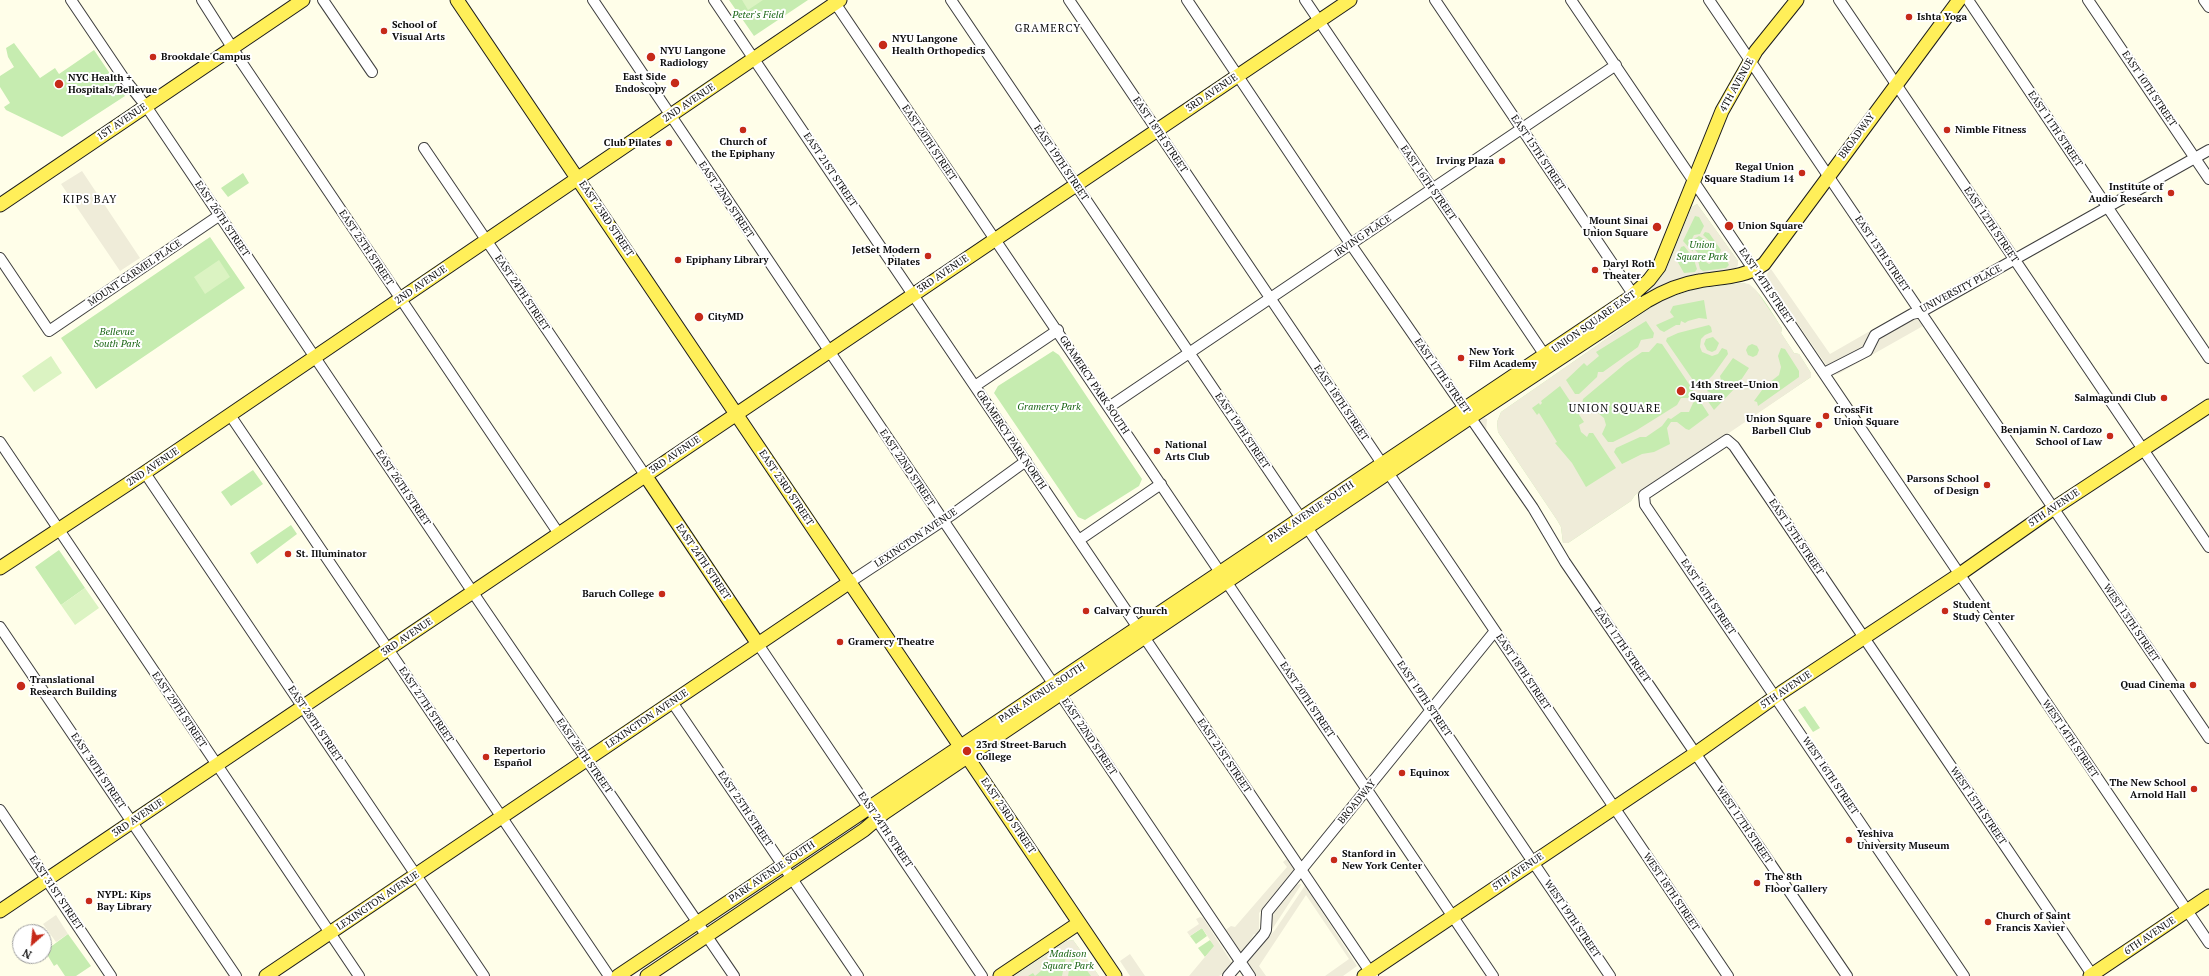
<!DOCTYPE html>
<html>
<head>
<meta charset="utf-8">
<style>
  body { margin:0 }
  #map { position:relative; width:2209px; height:976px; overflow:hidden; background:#fffee9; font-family:"PT Serif",serif }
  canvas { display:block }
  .north { position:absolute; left:12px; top:924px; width:40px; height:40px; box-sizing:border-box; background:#fff; border:1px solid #9d9d9d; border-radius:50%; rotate:207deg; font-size:11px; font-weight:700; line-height:16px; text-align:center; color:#0b0b0b }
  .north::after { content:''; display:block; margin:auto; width:14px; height:18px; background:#c62a19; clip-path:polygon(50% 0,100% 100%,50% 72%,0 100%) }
</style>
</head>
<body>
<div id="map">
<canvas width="2209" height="976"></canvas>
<div class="north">N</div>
</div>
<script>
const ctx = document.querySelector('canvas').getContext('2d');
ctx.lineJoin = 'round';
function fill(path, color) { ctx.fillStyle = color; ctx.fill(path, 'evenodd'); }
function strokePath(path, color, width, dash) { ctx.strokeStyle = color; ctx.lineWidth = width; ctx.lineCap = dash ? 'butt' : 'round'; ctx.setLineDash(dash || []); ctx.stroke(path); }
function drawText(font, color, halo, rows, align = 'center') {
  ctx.font = font + ' "PT Serif",serif'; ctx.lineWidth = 4; ctx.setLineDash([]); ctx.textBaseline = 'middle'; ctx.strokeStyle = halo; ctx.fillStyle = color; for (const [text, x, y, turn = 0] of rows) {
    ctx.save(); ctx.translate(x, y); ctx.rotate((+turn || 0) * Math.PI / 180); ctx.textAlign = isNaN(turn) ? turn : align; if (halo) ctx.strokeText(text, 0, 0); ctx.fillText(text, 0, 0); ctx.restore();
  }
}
fill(new Path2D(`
  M729,0H808L754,36Z
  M14,43L40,78L55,68L59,74L94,50L125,96L62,137L6,110L4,107L10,103L0,87V76L14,67L8,57L6,48Z
  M243,173L249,183L228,197L221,188Z
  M1697,204L1738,261V265L1648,293L1666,271L1692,207Z
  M210,237L245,288L96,389L61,338Z
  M1742,283C1757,283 1774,317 1782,328L1781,333L1794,353L1799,354L1811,373V377L1635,495L1631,501L1568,543H1563L1561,527L1557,520L1498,432L1497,422L1501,412L1661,301L1693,290Z
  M1053,351L1059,355L1142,479L1139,486L1085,520L1078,517L994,393L998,386Z
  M253,470L263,484L231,506L221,492Z
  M291,525L297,534L257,564L250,553Z
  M59,550L85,588L61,605L35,567Z
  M1805,706L1820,728L1813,732L1798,710Z
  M1202,928L1207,936L1196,944L1190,936Z
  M68,934L91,966L76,976H65L57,964L54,966L45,951Z
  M1073,940L1099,976H1015L1067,941Z
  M1210,940L1215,946L1205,957L1198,948Z`), '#c6ecb0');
fill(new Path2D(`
  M742,0H763L748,10Z
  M219,260L230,277L205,294L194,277Z
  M51,356L62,373L34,392L22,376Z
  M85,588L99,608L75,625L61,605Z`), '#dbf3c2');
fill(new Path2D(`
  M82,171L140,258L120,271L61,184Z
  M1697,204L1738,261V265L1734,270L1648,293L1666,271L1692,207ZM1695,216L1699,217L1704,226L1700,234L1694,235L1692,239L1693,252L1683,241ZM1705,232L1709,233L1721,250L1719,255L1717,256L1713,244L1703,235ZM1699,236L1709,242L1713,249L1715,255L1712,261H1706L1695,250L1694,239ZM1684,246L1693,257L1697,269L1695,272L1684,273L1676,259L1681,247ZM1697,256L1709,264L1721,257H1725L1729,265L1726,268L1703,271L1700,269Z
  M1771,269L1830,354L1910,308L1923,326L1838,374L1833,375L1768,280L1767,274Z
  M1742,283L1749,284L1756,290L1782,328L1781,333L1794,353L1799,354L1811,373V377L1660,480L1635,495L1631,501L1568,543H1563L1561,527L1557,520L1498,432L1497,422L1501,412L1661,301L1693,290ZM1704,300L1707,319L1699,318L1688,321L1685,323L1681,321L1680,325H1676L1664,332L1660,330L1656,325L1674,317L1670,312L1673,306ZM1646,321L1654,333L1653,338L1641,340L1638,347L1603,372H1598L1597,377L1579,394H1575L1566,380L1584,363L1587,366L1599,356L1596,352ZM1709,325L1711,327L1712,332L1705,335L1701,339L1700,347L1702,352L1712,356L1718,354L1722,348L1727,350L1728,354L1713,375L1700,388L1697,386L1666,341L1667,338L1678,333ZM1713,337L1719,343L1716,350L1712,352L1707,350L1704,344L1706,339ZM1657,343L1662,344L1693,390L1692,394L1688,398H1681L1677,405L1637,430L1613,442H1608L1602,434L1606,425L1604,418L1598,413L1587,412L1582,404L1583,399L1626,363L1642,352H1649ZM1752,344L1757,346L1759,350L1757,355L1753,357L1748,355L1746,350L1748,346ZM1781,348L1785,349L1799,371V377L1758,406L1757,402L1754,401L1765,386L1779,375L1781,367L1778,356ZM1733,358L1749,368L1737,386L1714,410L1705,397V394L1711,393L1707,391L1715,381L1721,380L1720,376ZM1560,386L1584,422L1579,425L1581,432L1587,437L1589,433H1593L1616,468L1586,487L1572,463L1555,443L1557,442L1539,413L1537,415L1532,408L1539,403L1540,405L1542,403L1541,401ZM1696,400L1700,401L1709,415L1689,430L1686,429L1677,422H1671L1667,428L1670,444L1654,452L1642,454L1622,464L1614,452L1616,448L1640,437H1646L1662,426L1668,418L1671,419L1681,412H1689L1693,403Z
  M1484,418L1487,419L1486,432L1479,421Z
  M1288,858L1298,870L1259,913V934H1254L1241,956L1224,931L1231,926L1235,927L1287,867L1283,862Z
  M1301,884V885L1271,931L1270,914L1295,885Z
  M1306,884L1314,894L1313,898L1357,966L1343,976H1325L1349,959L1306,895L1259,966L1266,976H1253L1248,967V961L1275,930Z
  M56,915L68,934L56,942L43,924Z
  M1200,917L1203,918L1232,963L1228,971L1219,976H1189L1214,946L1202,928L1190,936L1187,932L1199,924L1196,919Z
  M1073,940L1099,976H1091L1075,954L1071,959L1068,976H1062L1067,952L1065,950L1040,967L1042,970L1035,976L1033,973L1028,976H1015L1067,941Z
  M1130,954L1145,976H1130L1120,961Z`), '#efecd9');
const minor = new Path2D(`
  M71,0L123,77L146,106L482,606L734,976
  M202,0L242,63L559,534
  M323,0L372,72
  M593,0L1250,976
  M714,0L1373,976
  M833,0L1493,976
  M951,0L1610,976
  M1069,0L1728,976
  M1187,0L1345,236L1533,508L1565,562L1847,976
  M1305,0L1548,360
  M1435,0L1637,300
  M1571,0L2209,943
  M1709,0L2209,738
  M1839,0L2209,547
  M1968,0L2209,358
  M2088,0L2209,179
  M2204,0L2209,7
  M424,148L645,475
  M0,258L49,331L220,215
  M1824,373L1867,351L1875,335L1912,314L1921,312L2209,150
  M975,386L1058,330
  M1109,407L1616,65
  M230,415L609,976
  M0,442L359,976
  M145,473L484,976
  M1079,540L1161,484
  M850,582L953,514L1026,461
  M0,627L236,976
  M758,644L982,976
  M672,702L858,976
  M0,810L111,976
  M1228,976L1264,934L1266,930L1267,912L1495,631
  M1964,976L1645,505L1644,495L1727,440L1734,446L1783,518L2093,976`);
const major = new Path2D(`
  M457,0L1115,976
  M0,205L303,0
  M645,475L758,644
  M0,568L137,478L840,0
  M0,911L1350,0
  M266,976L850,582
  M618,976L1628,299L1649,280L1659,267L1722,111L1756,51L1797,0
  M647,976L864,830L884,813L949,769L1471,417L1647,301C1664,291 1680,284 1699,281C1721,277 1744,278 1764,264L1959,0
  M1000,976L1079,923
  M1364,976L1696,753L1782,692L1960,574L2054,508L2209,406
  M2090,976L2209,896`);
strokePath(minor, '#3e3e3e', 12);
strokePath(major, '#1c1c1c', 15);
strokePath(minor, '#fff', 10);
strokePath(major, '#ffef59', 13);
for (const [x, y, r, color] of [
  [1909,17,4,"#c62a19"],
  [384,31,4,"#c62a19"],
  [883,45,5,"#c62a19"],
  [153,57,4,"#c62a19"],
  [651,57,5,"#c62a19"],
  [675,83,5,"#c62a19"],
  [59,84,5,"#c62a19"],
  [743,130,4,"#c62a19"],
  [1947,130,4,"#c62a19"],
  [669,143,4,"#c62a19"],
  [1502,161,4,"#c62a19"],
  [1802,173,4,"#c62a19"],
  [2171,193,4,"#c62a19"],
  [1729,226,5,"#c62a19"],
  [1657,227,5,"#c62a19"],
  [928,256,4,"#c62a19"],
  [678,260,4,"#c62a19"],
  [1595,270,4,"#c62a19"],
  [699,317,5,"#c62a19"],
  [1461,358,4,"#c62a19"],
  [1681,391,5,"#c62a19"],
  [2164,398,4,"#c62a19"],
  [1826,416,4,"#c62a19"],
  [1819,425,4,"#c62a19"],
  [2110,436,4,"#c62a19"],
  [1157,451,4,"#c62a19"],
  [1987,485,4,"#c62a19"],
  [288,554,4,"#c62a19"],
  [662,594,4,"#c62a19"],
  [1086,611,4,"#c62a19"],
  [1945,611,4,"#c62a19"],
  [840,642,4,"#c62a19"],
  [2193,685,4,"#c62a19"],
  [21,686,5,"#c62a19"],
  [967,751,5,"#c62a19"],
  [486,757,4,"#c62a19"],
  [1402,773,4,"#c62a19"],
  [2194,789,4,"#c62a19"],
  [1849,840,4,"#c62a19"],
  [1334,860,4,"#c62a19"],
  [1757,883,4,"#c62a19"],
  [89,901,4,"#c62a19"],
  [1988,922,4,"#c62a19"]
]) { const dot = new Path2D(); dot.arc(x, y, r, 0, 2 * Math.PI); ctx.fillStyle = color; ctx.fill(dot); strokePath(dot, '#fff', 1.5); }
drawText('italic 10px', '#1c6717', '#fff', [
  ["Peter's Field",758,15],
  ["Union",1702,245],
  ["Square Park",1702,257],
  ["Bellevue",117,332],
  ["South Park",117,344],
  ["Gramercy Park",1049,407],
  ["Madison",1068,954],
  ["Square Park",1068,966]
]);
drawText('bold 10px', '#0b0b0b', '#fff', [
  ["Ishta Yoga",1917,17],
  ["School of",392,25],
  ["Visual Arts",392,37],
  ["NYU Langone",892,39],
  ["Health Orthopedics",892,51],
  ["NYU Langone",660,51],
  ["Radiology",660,63],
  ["Brookdale Campus",161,57],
  ["East Side",666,77,"right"],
  ["Endoscopy",666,89,"right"],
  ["NYC Health +",68,78],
  ["Hospitals/Bellevue",68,90],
  ["Nimble Fitness",1955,130],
  ["Church of",743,142,"center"],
  ["the Epiphany",743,154,"center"],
  ["Club Pilates",661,143,"right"],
  ["Irving Plaza",1494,161,"right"],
  ["Regal Union",1794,167,"right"],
  ["Square Stadium 14",1794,179,"right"],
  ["Institute of",2163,187,"right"],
  ["Audio Research",2163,199,"right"],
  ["Mount Sinai",1648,221,"right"],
  ["Union Square",1648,233,"right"],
  ["Union Square",1738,226],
  ["JetSet Modern",920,250,"right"],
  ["Pilates",920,262,"right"],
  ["Epiphany Library",686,260],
  ["Daryl Roth",1603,264],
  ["Theater",1603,276],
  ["CityMD",708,317],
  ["New York",1469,352],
  ["Film Academy",1469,364],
  ["14th Street–Union",1690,385],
  ["Square",1690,397],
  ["Salmagundi Club",2156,398,"right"],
  ["CrossFit",1834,410],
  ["Union Square",1834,422],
  ["Union Square",1811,419,"right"],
  ["Barbell Club",1811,431,"right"],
  ["Benjamin N. Cardozo",2102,430,"right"],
  ["School of Law",2102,442,"right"],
  ["National",1165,445],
  ["Arts Club",1165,457],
  ["Parsons School",1979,479,"right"],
  ["of Design",1979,491,"right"],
  ["St. Illuminator",296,554],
  ["Baruch College",654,594,"right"],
  ["Student",1953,605],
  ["Study Center",1953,617],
  ["Calvary Church",1094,611],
  ["Gramercy Theatre",848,642],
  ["Translational",30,680],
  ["Research Building",30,692],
  ["Quad Cinema",2185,685,"right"],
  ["23rd Street-Baruch",976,745],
  ["College",976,757],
  ["Repertorio",494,751],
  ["Español",494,763],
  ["Equinox",1410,773],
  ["The New School",2186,783,"right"],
  ["Arnold Hall",2186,795,"right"],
  ["Yeshiva",1857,834],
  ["University Museum",1857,846],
  ["Stanford in",1342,854],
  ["New York Center",1342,866],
  ["The 8th",1765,877],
  ["Floor Gallery",1765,889],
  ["NYPL: Kips",97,895],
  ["Bay Library",97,907],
  ["Church of Saint",1996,916],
  ["Francis Xavier",1996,928]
], 'left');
drawText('10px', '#0b0b0b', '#fff', [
  ["4TH AVENUE",1737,85,-61],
  ["EAST 10TH STREET",2149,89,56],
  ["3RD AVENUE",1212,93,-34],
  ["2ND AVENUE",689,103,-34],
  ["1ST AVENUE",122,122,-34],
  ["EAST 11TH STREET",2055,129,56],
  ["EAST 18TH STREET",1160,135,56],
  ["BROADWAY",1857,136,-54],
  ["EAST 20TH STREET",929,143,56],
  ["EAST 15TH STREET",1538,153,56],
  ["EAST 19TH STREET",1061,163,56],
  ["EAST 21ST STREET",830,170,56],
  ["EAST 16TH STREET",1428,183,55],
  ["EAST 22ND STREET",726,200,56],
  ["EAST 26TH STREET",222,219,56],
  ["EAST 23RD STREET",606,219,56],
  ["EAST 12TH STREET",1991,225,56],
  ["IRVING PLACE",1363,236,-34],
  ["EAST 25TH STREET",366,248,56],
  ["EAST 13TH STREET",1882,254,56],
  ["MOUNT CARMEL PLACE",135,273,-34],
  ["3RD AVENUE",943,274,-34],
  ["2ND AVENUE",421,285,-34],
  ["EAST 14TH STREET",1766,286,56],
  ["UNIVERSITY PLACE",1961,289,-28],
  ["EAST 24TH STREET",522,293,56],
  ["UNION SQUARE EAST",1594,322,-35],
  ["EAST 17TH STREET",1442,376,55],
  ["GRAMERCY PARK SOUTH",1094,385,56],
  ["EAST 18TH STREET",1341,403,56],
  ["EAST 19TH STREET",1242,431,56],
  ["GRAMERCY PARK NORTH",1011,440,56],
  ["3RD AVENUE",675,455,-34],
  ["2ND AVENUE",153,467,-34],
  ["EAST 22ND STREET",907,468,56],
  ["EAST 26TH STREET",403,488,56],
  ["EAST 23RD STREET",786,488,56],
  ["5TH AVENUE",2054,508,-34],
  ["PARK AVENUE SOUTH",1311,512,-34],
  ["EAST 15TH STREET",1796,537,56],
  ["LEXINGTON AVENUE",916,538,-34],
  ["EAST 24TH STREET",703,562,56],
  ["EAST 16TH STREET",1708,597,56],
  ["WEST 13TH STREET",2131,623,56],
  ["3RD AVENUE",407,637,-34],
  ["EAST 17TH STREET",1622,645,55],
  ["EAST 18TH STREET",1523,672,56],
  ["5TH AVENUE",1786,690,-34],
  ["PARK AVENUE SOUTH",1042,693,-33],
  ["EAST 19TH STREET",1424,699,56],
  ["EAST 20TH STREET",1307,700,56],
  ["EAST 27TH STREET",426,705,56],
  ["EAST 29TH STREET",179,710,56],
  ["LEXINGTON AVENUE",647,719,-34],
  ["EAST 28TH STREET",315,724,56],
  ["EAST 22ND STREET",1089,737,56],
  ["WEST 14TH STREET",2070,739,56],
  ["EAST 26TH STREET",584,756,55],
  ["EAST 21ST STREET",1224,756,56],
  ["EAST 30TH STREET",98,771,56],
  ["WEST 16TH STREET",1830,776,56],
  ["BROADWAY",1357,802,-51],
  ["WEST 15TH STREET",1978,806,56],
  ["EAST 25TH STREET",745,809,56],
  ["EAST 23RD STREET",1008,816,56],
  ["3RD AVENUE",138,818,-34],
  ["WEST 17TH STREET",1744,825,56],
  ["EAST 24TH STREET",885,830,56],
  ["PARK AVENUE SOUTH",772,872,-34],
  ["5TH AVENUE",1518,872,-34],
  ["WEST 18TH STREET",1671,892,56],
  ["EAST 31ST STREET",56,893,56],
  ["LEXINGTON AVENUE",378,901,-34],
  ["WEST 19TH STREET",1572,919,56],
  ["6TH AVENUE",2150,936,-34]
]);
ctx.letterSpacing = '1px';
drawText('11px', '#0b0b0b', '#fff', [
  ["GRAMERCY",1048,29],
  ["KIPS BAY",90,200],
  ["UNION SQUARE",1615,409]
]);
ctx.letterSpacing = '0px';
</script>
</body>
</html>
